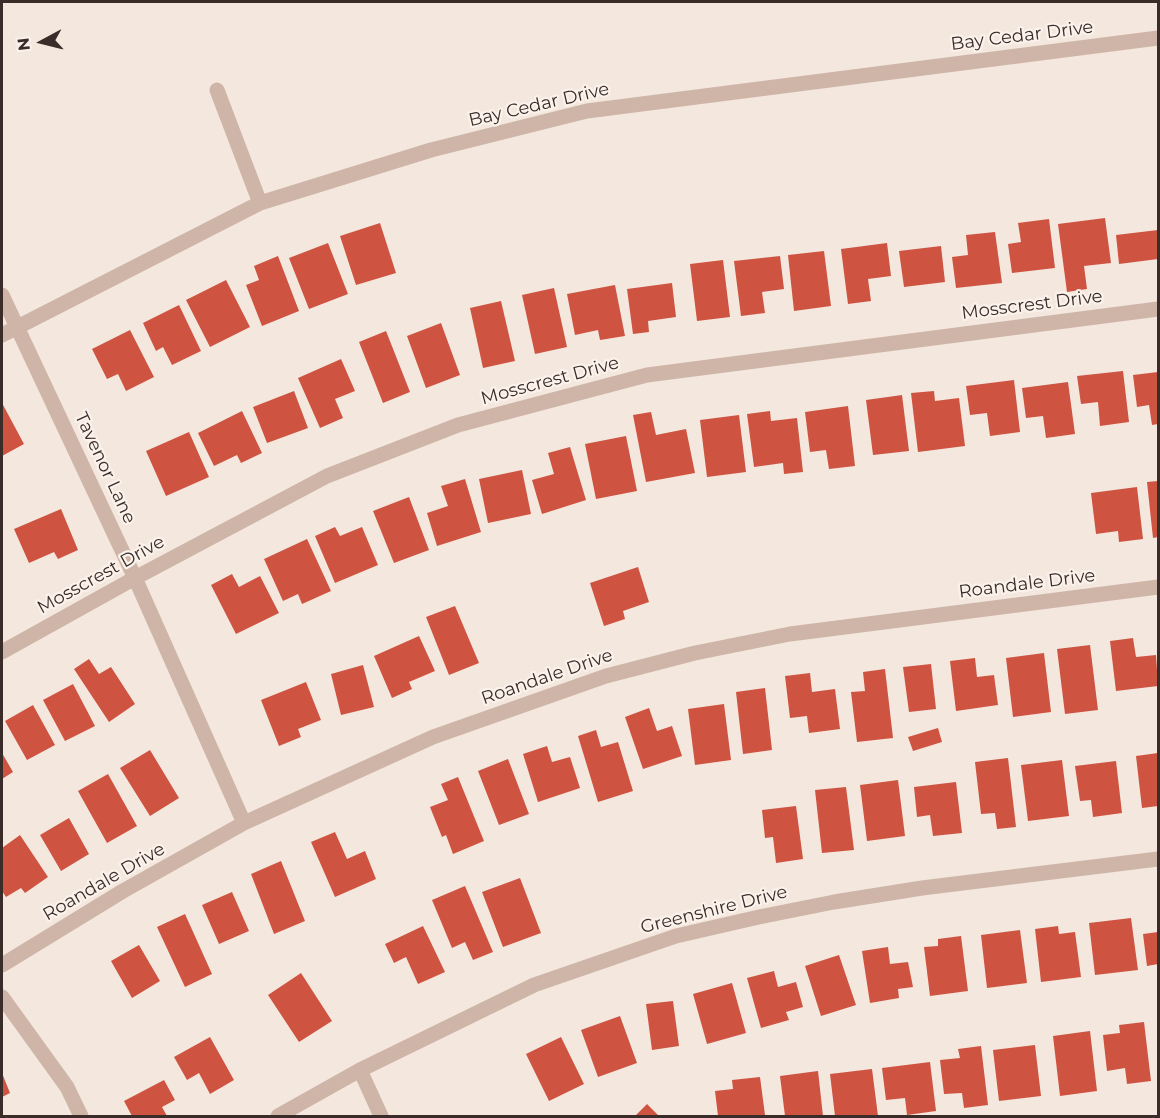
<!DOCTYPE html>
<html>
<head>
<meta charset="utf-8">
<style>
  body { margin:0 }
  #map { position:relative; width:1160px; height:1118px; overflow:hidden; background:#f4e7de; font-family:Montserrat,sans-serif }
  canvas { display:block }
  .frame { position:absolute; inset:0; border:3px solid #3a2c29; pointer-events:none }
  .north { position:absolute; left:12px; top:12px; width:60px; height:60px; -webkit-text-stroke:4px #fbf2eb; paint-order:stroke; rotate:263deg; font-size:16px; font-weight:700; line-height:24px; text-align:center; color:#3a2c29 }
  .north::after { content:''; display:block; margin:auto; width:21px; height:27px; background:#3a2c29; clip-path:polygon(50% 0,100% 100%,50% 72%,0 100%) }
</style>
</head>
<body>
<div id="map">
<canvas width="1160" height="1118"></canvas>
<div class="frame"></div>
<div class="north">N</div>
</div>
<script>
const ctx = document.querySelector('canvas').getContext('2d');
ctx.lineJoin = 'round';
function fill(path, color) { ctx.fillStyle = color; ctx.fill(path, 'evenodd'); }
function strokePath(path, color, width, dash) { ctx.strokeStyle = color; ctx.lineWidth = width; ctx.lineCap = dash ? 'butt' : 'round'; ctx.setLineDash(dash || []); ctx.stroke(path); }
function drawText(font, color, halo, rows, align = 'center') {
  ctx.font = font + ' Montserrat,sans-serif'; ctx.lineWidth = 4.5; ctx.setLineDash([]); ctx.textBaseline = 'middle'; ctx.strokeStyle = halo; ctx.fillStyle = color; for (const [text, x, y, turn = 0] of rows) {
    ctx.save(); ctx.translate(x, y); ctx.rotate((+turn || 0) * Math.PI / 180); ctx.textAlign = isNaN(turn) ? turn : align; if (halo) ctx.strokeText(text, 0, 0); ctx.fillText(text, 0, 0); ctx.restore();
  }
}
fill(new Path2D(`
  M1105,218L1111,263L1084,266L1087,289L1067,292L1058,224Z
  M1049,219L1055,268L1012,273L1008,244L1021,242L1018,223Z
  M380,223L396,273L356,285L340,236Z
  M1158,230V259L1119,264L1116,235Z
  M995,232L1002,283L956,288L952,257L968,255L966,235Z
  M328,243L348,294L309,309L289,258Z
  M887,243L891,276L868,279L871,301L848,304L841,249Z
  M941,246L945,282L904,287L899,251Z
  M824,251L831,306L794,311L788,255Z
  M278,256L299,311L262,326L246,285L259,280L254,266Z
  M780,256L784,289L762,292L765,313L741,316L734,261Z
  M723,260L730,317L697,321L690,264Z
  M226,280L250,327L210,347L186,300Z
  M672,283L676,317L648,321L649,332L633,334L627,289Z
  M615,285L625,336L600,340L598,330L575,335L567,294Z
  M554,288L567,347L535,354L522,295Z
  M501,301L515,361L483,368L470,308Z
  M179,305L201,351L172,365L163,347L156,351L143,323Z
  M441,323L460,375L426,388L407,336Z
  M130,330L154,377L126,391L118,374L107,379L92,349Z
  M386,331L410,392L383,403L359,342Z
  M341,359L355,391L335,399L343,418L320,428L298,378Z
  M1123,371L1129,422L1100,426L1098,402L1081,404L1077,376Z
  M1158,372V424L1152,425L1149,405L1137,407L1133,375Z
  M1014,380L1020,432L990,436L987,413L970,415L966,386Z
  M1068,382L1075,434L1046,438L1043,416L1026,418L1022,388Z
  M294,391L308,428L267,443L253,407Z
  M934,391L935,401L959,398L965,446L918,452L911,393Z
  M902,395L909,451L873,455L866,400Z
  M2,403L24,444L2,456Z
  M848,406L855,466L829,469L826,450L810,452L805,412Z
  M242,411L262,453L241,463L237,455L214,466L198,433Z
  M770,411L771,421L797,418L803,472L784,474L783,463L754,467L747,414Z
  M651,412L656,435L686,429L695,473L646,482L633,415Z
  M739,415L746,472L707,477L700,420Z
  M189,432L209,477L166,496L146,451Z
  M626,436L637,491L596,499L585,444Z
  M570,447L586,500L542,514L532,480L554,474L548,453Z
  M522,470L531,514L488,523L479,479Z
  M465,479L481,532L437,546L427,513L448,506L441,486Z
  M1158,481V537L1153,538L1147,482Z
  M1137,487L1143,539L1119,542L1118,531L1096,534L1091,493Z
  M409,497L429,550L394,563L373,511Z
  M61,509L78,550L58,559L54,552L29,563L14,529Z
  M335,527L340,536L362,527L378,565L335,583L315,536Z
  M307,539L331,591L302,604L298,594L283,601L264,559Z
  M638,567L649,602L623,611L625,619L604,626L590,583Z
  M232,574L239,587L260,576L279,613L236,634L211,585Z
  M455,606L479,663L449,675L426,617Z
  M419,636L435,671L409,682L412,689L392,698L374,656Z
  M1133,638L1136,657L1156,655L1158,686L1116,691L1110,641Z
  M1090,645L1098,710L1065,714L1057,649Z
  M1044,653L1051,712L1013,717L1006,658Z
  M975,658L977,677L994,675L998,705L956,711L950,661Z
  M89,659L99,674L111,667L135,704L109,722L74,669Z
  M931,664L936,709L909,712L903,667Z
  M363,665L374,707L341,715L331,674Z
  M885,669L893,738L857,742L851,692L865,691L863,672Z
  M810,673L812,692L835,689L840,729L809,733L807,716L790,718L785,676Z
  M306,682L321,720L298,729L301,737L279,746L261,700Z
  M73,684L95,726L65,741L43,700Z
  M765,688L772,750L743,754L736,692Z
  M724,704L731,760L695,765L688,709Z
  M33,705L55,745L27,760L5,721Z
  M649,708L657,731L672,726L682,756L643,769L625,717Z
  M938,728L942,742L913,751L908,737Z
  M596,730L601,747L618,742L633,791L598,802L578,736Z
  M547,746L552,762L570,757L580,788L538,802L523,754Z
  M150,750L179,798L150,816L120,768Z
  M2,753L13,772L2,779Z
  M1158,753V806L1142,808L1136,756Z
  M1008,758L1016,827L997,829L995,813L981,814L975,762Z
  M508,759L529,814L499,825L478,771Z
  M1062,760L1069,816L1028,821L1021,765Z
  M1116,761L1122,813L1093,817L1091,800L1080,801L1075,766Z
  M108,774L137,826L107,843L78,791Z
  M458,777L484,841L453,854L446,835L442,837L430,807L448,800L441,784Z
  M898,780L905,836L867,841L860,785Z
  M956,782L962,833L933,836L930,815L917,817L914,787Z
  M846,787L854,850L822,853L815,790Z
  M796,806L803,859L776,863L773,837L765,838L762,810Z
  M69,818L89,854L61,871L40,835Z
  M335,832L347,859L365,851L376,879L335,897L311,842Z
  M20,835L48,877L25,893L21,888L6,897L2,891V848Z
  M281,861L305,921L274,934L251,874Z
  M520,878L541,933L503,947L482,892Z
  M465,886L493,952L473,960L465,942L452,948L432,900Z
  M232,892L249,931L219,944L202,905Z
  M185,914L212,974L185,987L157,927Z
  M1131,918L1138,970L1095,975L1089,923Z
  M423,926L445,972L418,984L406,957L394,963L385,944Z
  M1058,926L1059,934L1075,932L1081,977L1041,982L1035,929Z
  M1020,930L1027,983L987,988L981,935Z
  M1158,932V964L1147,966L1143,934Z
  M961,936L968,991L930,996L924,947L938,946V939Z
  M139,945L160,981L132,998L111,961Z
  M888,947L890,964L908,962L913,987L898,989L899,998L870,1003L862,951Z
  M839,955L856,1005L821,1016L805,966Z
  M774,971L778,987L796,982L803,1007L786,1012L789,1020L761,1028L747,978Z
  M301,973L332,1021L299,1042L268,995Z
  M732,983L746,1033L707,1044L693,994Z
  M673,1001L679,1046L652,1050L646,1004Z
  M620,1016L637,1063L598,1077L581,1030Z
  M1144,1022L1151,1081L1127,1084L1125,1068L1107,1071L1103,1035L1120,1033L1119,1025Z
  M1090,1031L1097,1091L1060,1096L1053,1036Z
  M210,1037L234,1080L210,1094L199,1073L187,1080L174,1057Z
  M561,1037L584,1084L549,1101L526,1054Z
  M1035,1045L1041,1096L999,1101L993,1050Z
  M981,1046L988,1105L964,1108L962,1093L944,1094L940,1060L960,1058L958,1049Z
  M930,1062L936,1111L907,1115L905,1098L886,1100L882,1068Z
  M872,1069L878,1116H835L830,1074Z
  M818,1071L823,1116H785L780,1076Z
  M2,1073L10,1093L2,1097Z
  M760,1077L765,1115L718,1116L715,1091L733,1089L732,1080Z
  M164,1080L175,1100L162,1107L167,1116H132L124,1101Z
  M647,1104L659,1116H635Z`), '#cf5341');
strokePath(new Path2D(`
  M217,90L260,203
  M2,295L135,578L244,823
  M2,335L260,203L431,150L587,111L1158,38
  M2,652L135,578L327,476L458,425L647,375L1158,309
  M2,965L123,891L244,823L433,737L606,676L695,653L790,634L1158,587
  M2,997L67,1087L81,1116
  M360,1070L381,1116
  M278,1116L360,1070L534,985L676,936L759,917L834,902L922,888L1158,859`), '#ceb5a8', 15);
drawText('18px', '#3a2c29', '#fbf2eb', [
  ["Bay Cedar Drive",1022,36,-7],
  ["Bay Cedar Drive",539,105,-13],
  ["Mosscrest Drive",1032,305,-7],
  ["Mosscrest Drive",550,381,-15],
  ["Tavenor Lane",105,468,65],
  ["Mosscrest Drive",101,575,-29],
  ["Roandale Drive",1027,584,-7],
  ["Roandale Drive",547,677,-19],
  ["Roandale Drive",104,882,-30],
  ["Greenshire Drive",714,910,-14]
]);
</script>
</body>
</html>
